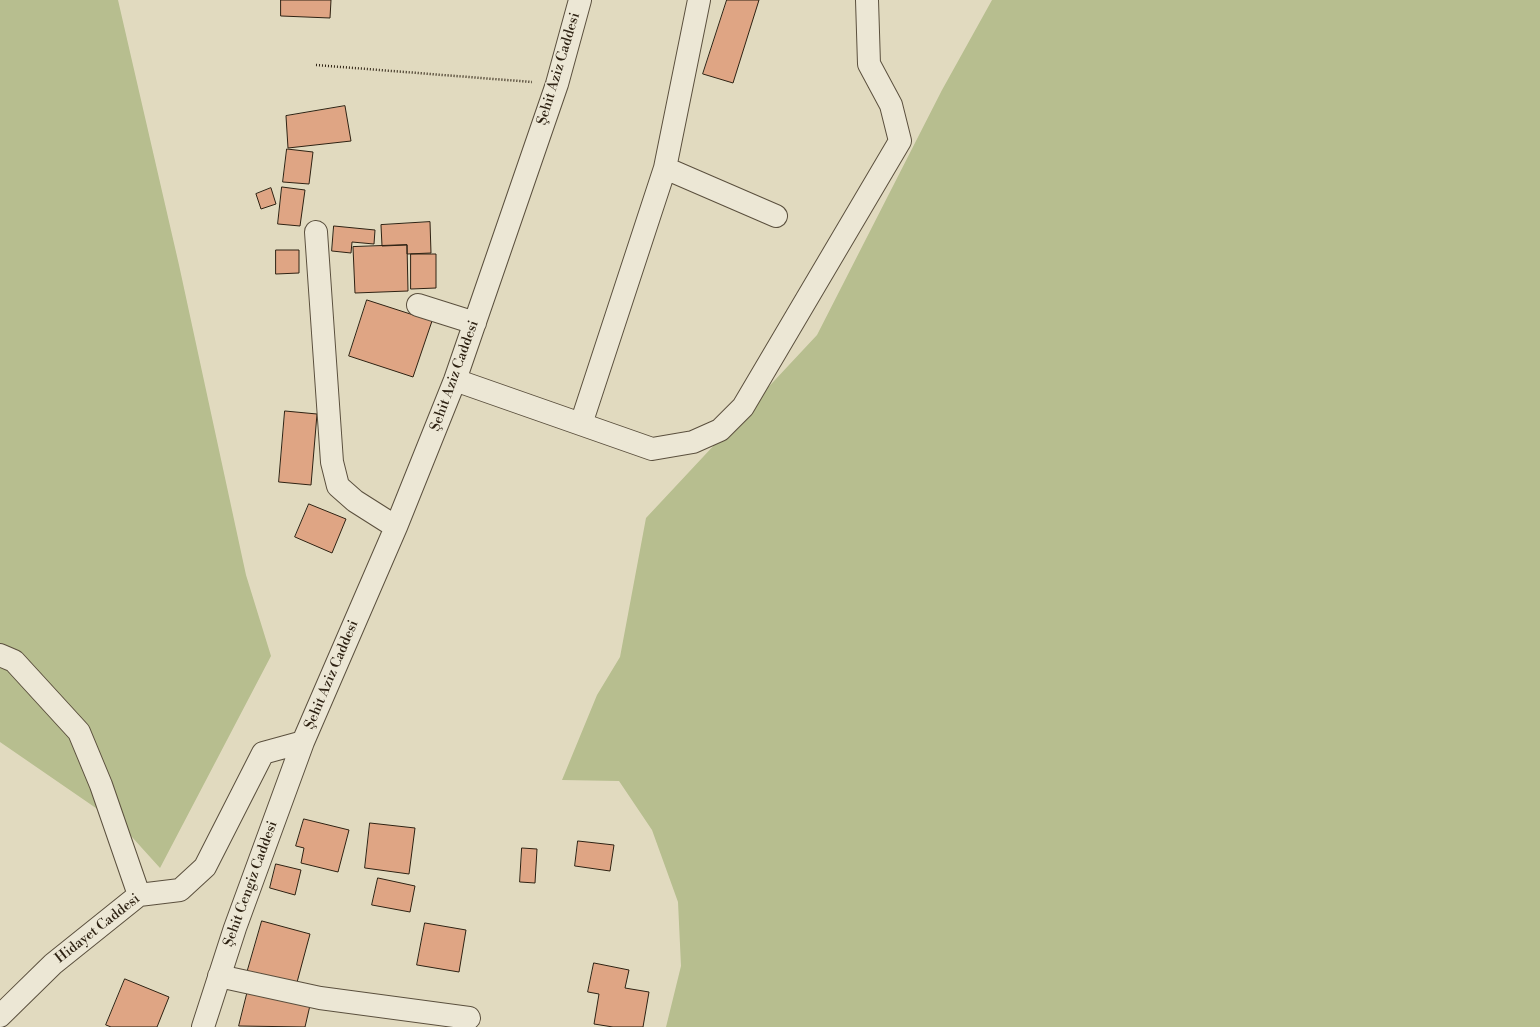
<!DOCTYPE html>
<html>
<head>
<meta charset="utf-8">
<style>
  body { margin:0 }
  canvas { display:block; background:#e1dabf }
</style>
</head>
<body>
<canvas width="1540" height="1027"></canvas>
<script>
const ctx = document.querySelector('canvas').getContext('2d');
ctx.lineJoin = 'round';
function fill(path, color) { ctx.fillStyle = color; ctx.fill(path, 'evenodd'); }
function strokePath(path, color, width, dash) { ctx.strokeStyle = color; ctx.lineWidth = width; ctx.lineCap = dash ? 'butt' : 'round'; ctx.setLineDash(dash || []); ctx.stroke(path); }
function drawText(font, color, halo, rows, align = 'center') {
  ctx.font = font + ' "Libre Bodoni",serif'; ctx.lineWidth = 3; ctx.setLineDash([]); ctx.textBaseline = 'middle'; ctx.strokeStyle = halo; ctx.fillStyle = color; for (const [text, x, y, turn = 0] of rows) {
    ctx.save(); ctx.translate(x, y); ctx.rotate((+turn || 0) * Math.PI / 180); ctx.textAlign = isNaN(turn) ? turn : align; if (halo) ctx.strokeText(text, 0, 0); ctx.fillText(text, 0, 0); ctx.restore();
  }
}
fill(new Path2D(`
  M0,0H118L179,265L246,575L271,656L160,868L122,826L0,742Z
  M992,0H1540V1027H666L681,966L678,902L652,830L619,781L562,780L597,695L620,657L646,518L817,335L942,90Z`), '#b7be8f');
const building = new Path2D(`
  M281,0H331L330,18L281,16Z
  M727,0H759L733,83L703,74Z
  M345,106L351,141L288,148L286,116Z
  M287,149L313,152L309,184L283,182Z
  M282,187L305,190L300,226L278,224Z
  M271,188L276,204L261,209L256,194Z
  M430,222L431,253L407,254V245L382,246L381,225Z
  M334,226L375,230L374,244L352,242L351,253L332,251Z
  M407,245L408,291L355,293L353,247Z
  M276,250H299V273L276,274Z
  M411,254H436V288L411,289Z
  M367,300L432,321L413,377L349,356Z
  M285,411L317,414L311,485L279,482Z
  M309,504L346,519L332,553L295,537Z
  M304,819L349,830L338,872L301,863L304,848L296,846Z
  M370,823L415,828L409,874L365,868Z
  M578,841L614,845L610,871L575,866Z
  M522,848L537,849L535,883L520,882Z
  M276,864L301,870L295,895L270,888Z
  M378,878L415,886L410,912L372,905Z
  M262,921L310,934L296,986L247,973Z
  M425,923L466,930L459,972L417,965Z
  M594,963L629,970L625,988L649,992L643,1027H613L594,1024L599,994L588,992Z
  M125,979L169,997L157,1027H111L106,1025Z
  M249,986L311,1001L305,1027L239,1026Z`);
fill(building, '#dfa584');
strokePath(building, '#2e2213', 1);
const minor = new Path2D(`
  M665,168L776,216
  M316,232L332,462L338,486L355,501L396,527
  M418,305L475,323
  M455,380L652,449L693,442L720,430L743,407L900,141L891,105L869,64L867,0
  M581,424L665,168L699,0
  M0,655L14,661L79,732L101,785L139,895
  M219,976L320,998L469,1018
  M0,1016L53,964L139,895L180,890L205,867L263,753L303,742
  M203,1027L235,928L303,742L396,527L455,380L557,84L580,0`);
strokePath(minor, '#5b503e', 24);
strokePath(new Path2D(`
  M316,65L532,82`), '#2e2213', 2.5, [1, 2]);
strokePath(minor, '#ece7d5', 22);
drawText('14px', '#2e2213', '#ece7d5', [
  ["Şehit Aziz Caddesi",559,69,-73],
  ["Şehit Aziz Caddesi",455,376,-70],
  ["Şehit Aziz Caddesi",332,675,-67],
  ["Şehit Cengiz Caddesi",251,884,-70],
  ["Hidayet Caddesi",98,929,-38]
]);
</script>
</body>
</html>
